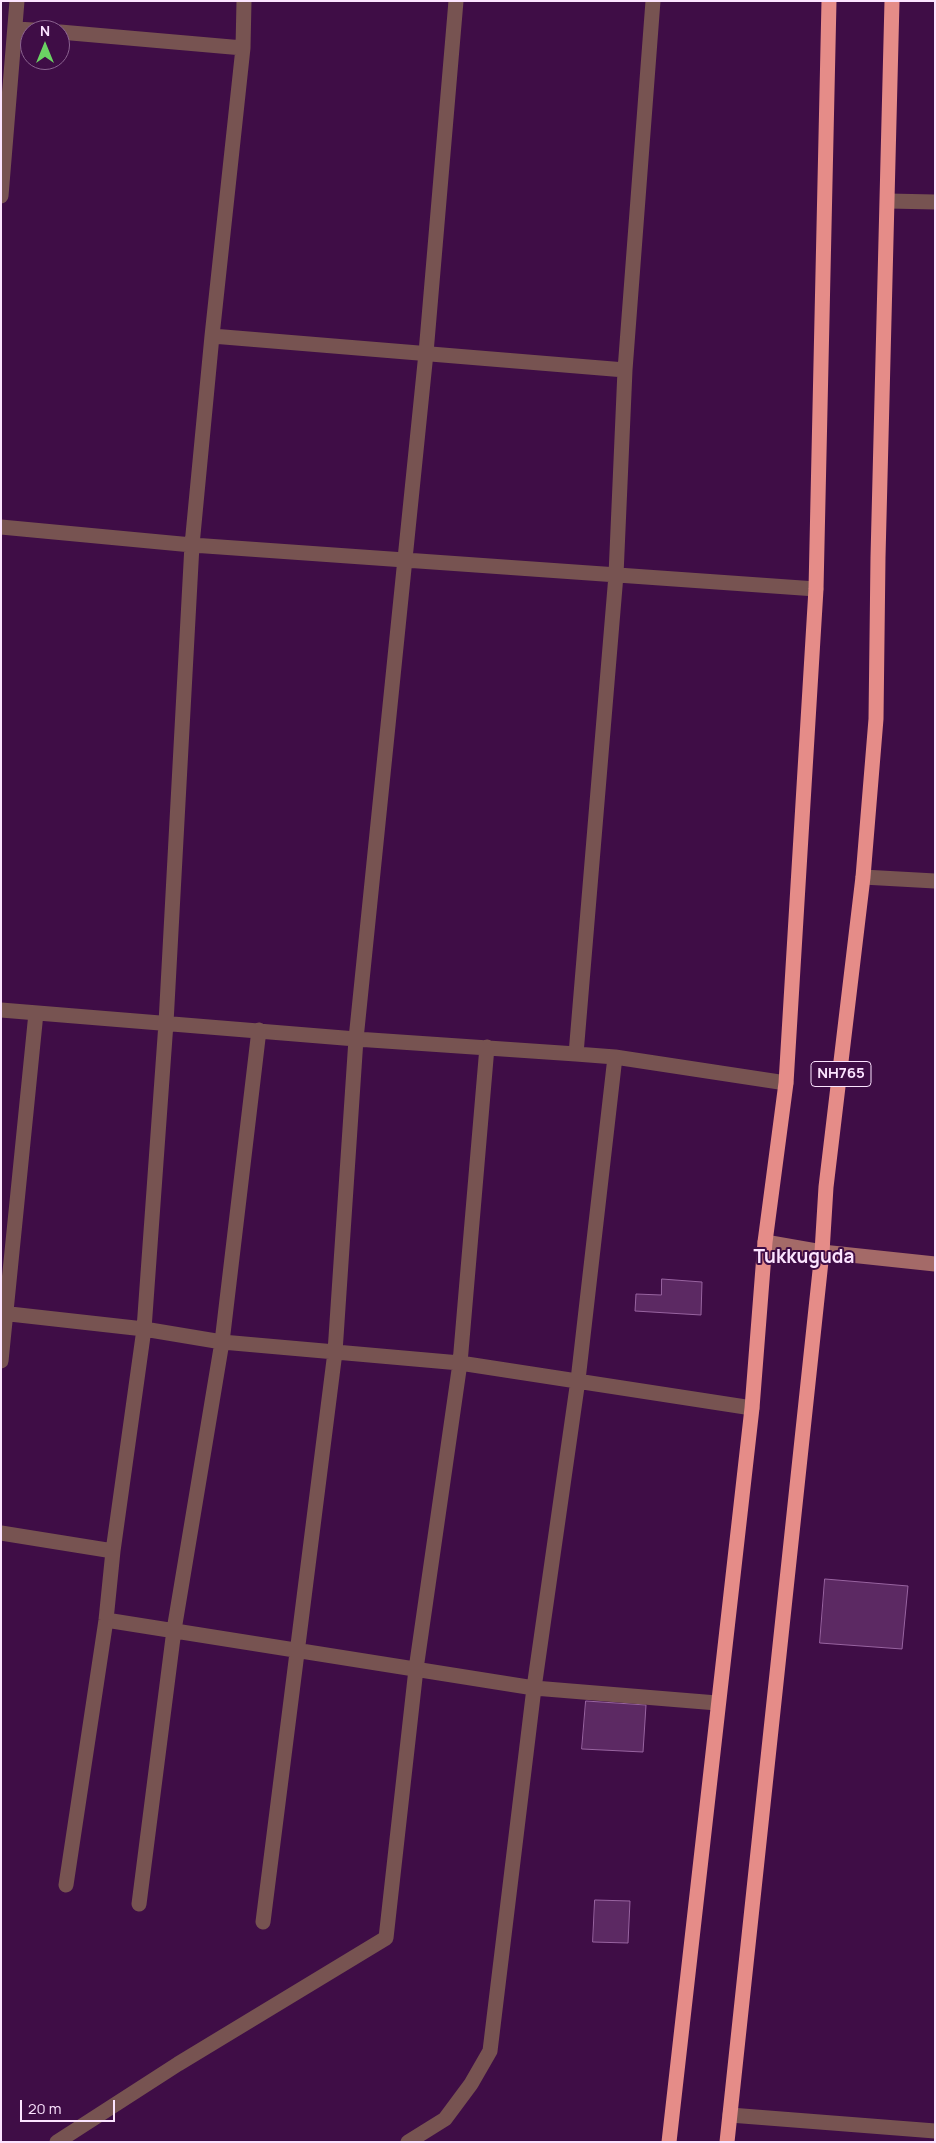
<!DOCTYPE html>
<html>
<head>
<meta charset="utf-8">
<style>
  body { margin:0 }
  #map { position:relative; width:936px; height:2143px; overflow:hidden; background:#3f0d46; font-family:Manrope,sans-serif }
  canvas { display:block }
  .frame { position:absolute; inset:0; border:2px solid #fce4ff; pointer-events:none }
  .north { position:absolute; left:20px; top:20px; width:50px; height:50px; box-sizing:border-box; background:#3f0d46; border:1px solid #8b6390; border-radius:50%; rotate:0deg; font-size:14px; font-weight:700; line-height:20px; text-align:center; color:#fce4ff }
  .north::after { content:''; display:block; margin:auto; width:18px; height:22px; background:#6bd363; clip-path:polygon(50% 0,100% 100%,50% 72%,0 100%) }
  .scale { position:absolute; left:20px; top:2100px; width:95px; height:22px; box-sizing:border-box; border:2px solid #fce4ff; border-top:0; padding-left:6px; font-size:15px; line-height:18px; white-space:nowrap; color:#fce4ff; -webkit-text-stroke:4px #3f0d46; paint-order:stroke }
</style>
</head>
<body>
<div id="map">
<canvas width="936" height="2143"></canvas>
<div class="frame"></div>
<div class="north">N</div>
<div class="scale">20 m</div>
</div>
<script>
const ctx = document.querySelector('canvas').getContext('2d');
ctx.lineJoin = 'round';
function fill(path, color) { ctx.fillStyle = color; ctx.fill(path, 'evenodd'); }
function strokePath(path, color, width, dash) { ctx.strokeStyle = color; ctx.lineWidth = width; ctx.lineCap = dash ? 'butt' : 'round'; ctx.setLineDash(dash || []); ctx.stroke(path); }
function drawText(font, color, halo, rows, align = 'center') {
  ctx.font = font + ' Manrope,sans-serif'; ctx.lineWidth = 4; ctx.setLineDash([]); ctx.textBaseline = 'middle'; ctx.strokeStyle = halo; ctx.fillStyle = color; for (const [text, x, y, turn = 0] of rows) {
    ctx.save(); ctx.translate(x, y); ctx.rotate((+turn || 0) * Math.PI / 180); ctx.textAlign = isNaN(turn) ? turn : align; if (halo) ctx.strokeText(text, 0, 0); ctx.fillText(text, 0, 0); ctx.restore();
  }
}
const building = new Path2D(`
  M662,1279L702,1282L701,1315L635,1311L636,1294L661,1295Z
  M825,1579L908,1586L902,1649L820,1643Z
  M586,1701L646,1705L643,1752L582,1749Z
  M595,1900L630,1901L628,1943L593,1942Z`);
fill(building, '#5c2963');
strokePath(building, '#9864a0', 1);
strokePath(new Path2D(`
  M16,29L33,30
  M60,32L243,48
  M1,196L17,1
  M888,201L935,202
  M212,336L625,370
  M1,527L192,545L816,589
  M863,877L935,881
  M1,1010L356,1039L576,1054L615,1057L786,1083
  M576,1054L616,575L625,370L653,1
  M1,1313L144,1329L222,1342L460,1363L752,1408
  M1,1361L36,1013
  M1,1533L113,1551
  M106,1620L534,1688L717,1703
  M66,1885L106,1620L113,1551L144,1329L166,1023L192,545L212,336L243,48L244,1
  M139,1904L174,1630L222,1342L259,1030
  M263,1922L335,1352L356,1039L426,353L456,1
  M730,2115L935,2131
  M57,2142L178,2064L386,1938L416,1669L460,1363L487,1047
  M408,2142L445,2119L471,2084L490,2051L534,1688L578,1380L615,1057`), '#775351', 15);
strokePath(new Path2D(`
  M765,1242L822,1252L935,1264`), '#a46a68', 15);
strokePath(new Path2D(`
  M669,2142L752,1408L765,1242L786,1083L816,589L829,1
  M727,2142L822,1252L826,1187L863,877L876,719L878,557L892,1`), '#e58c88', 15);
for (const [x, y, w] of [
  [841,1074,60]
]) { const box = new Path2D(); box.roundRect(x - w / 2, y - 12.5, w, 25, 4); ctx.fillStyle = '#3f0d46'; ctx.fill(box); strokePath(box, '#fce4ff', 1); }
drawText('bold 15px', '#fce4ff', null, [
  ["NH765",841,1074]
]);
drawText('bold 19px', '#fce4ff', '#3f0d46', [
  ["Tukkuguda",804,1258]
]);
</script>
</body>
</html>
